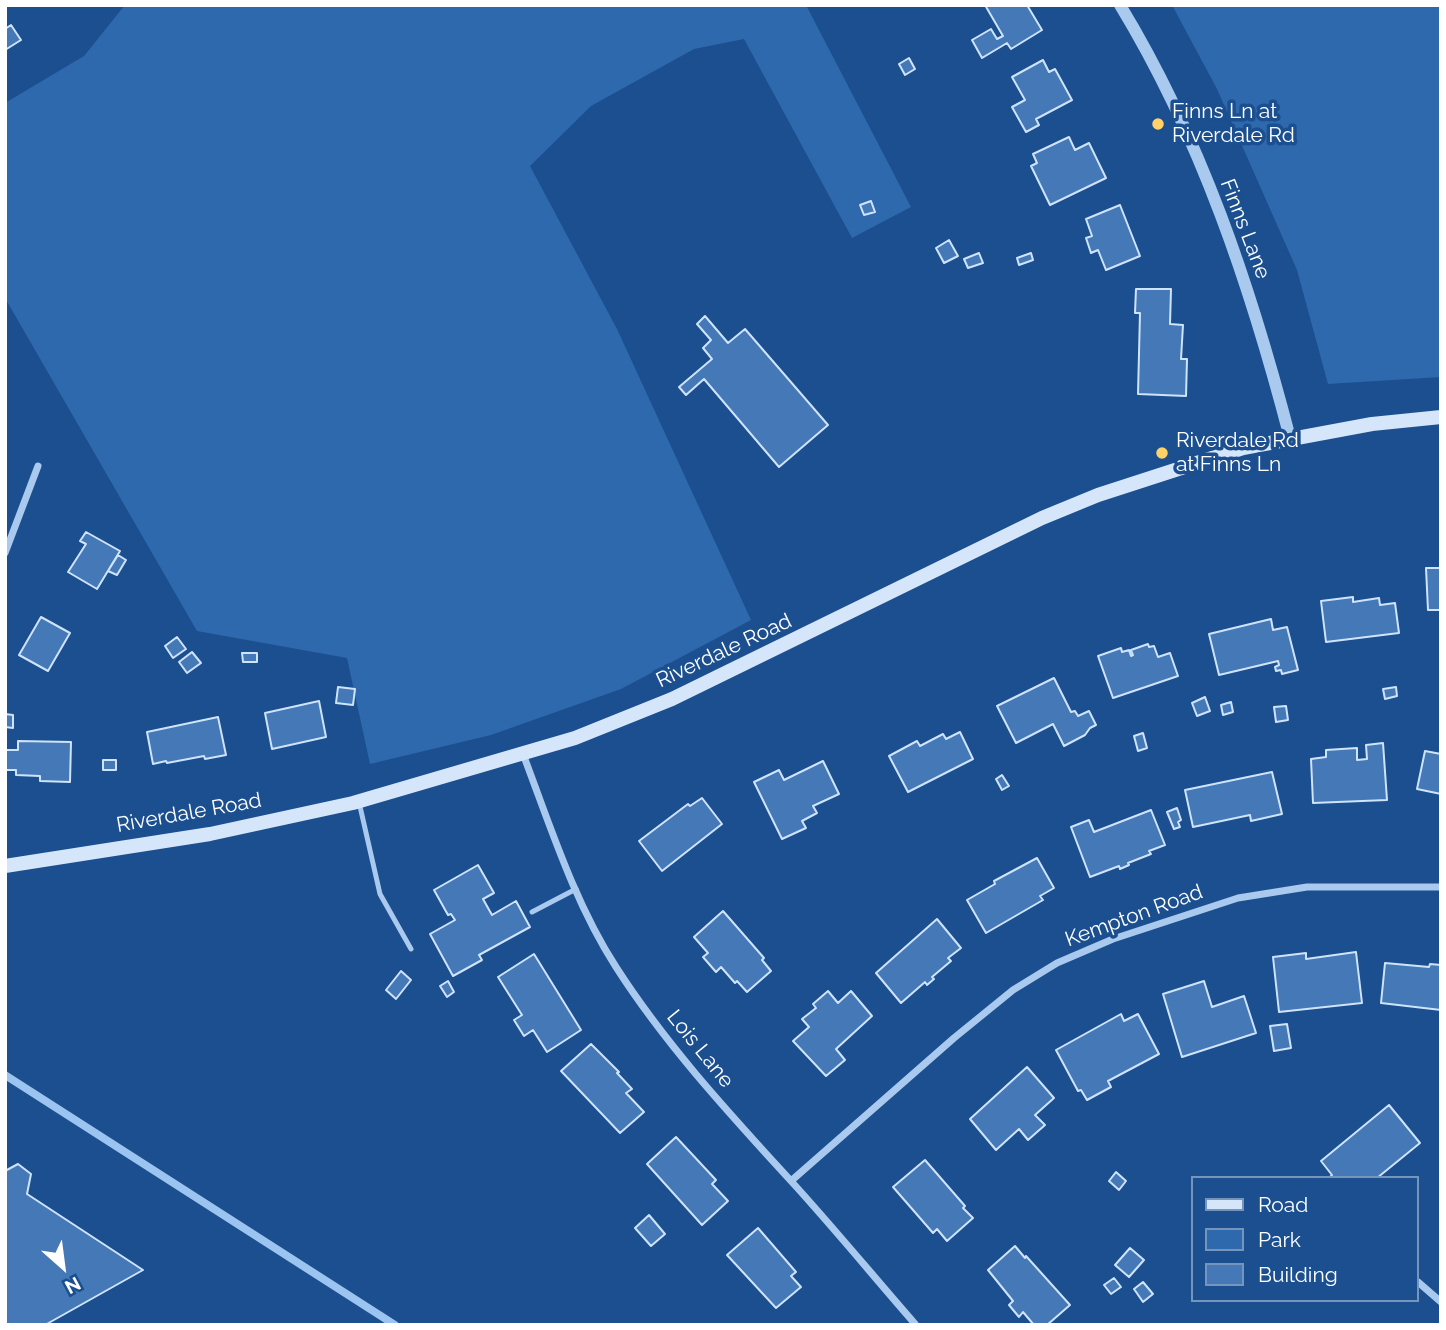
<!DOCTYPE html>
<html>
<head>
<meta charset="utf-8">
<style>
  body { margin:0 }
  #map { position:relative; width:1446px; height:1330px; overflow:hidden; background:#1b4f8f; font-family:Raleway,sans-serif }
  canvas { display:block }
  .frame { position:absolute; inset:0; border:7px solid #fff; pointer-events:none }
  .legend { position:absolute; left:1191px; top:1176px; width:228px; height:126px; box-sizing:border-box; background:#1b4f8f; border:2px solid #7695bc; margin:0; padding:9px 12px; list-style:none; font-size:21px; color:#fff }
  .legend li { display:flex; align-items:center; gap:14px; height:35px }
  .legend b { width:35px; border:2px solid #7695bc }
  .north { position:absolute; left:28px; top:1232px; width:70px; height:70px; -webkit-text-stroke:5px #1b4f8f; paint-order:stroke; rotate:152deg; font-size:19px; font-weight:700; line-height:28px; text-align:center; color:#fff }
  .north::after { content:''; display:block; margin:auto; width:24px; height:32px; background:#fff; clip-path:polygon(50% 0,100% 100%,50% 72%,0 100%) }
</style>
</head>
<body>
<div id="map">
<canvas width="1446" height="1330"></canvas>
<div class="frame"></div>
<ul class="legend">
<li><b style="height:9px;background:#d6e6fa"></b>Road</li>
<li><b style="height:19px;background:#2e69ad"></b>Park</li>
<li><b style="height:19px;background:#4478b7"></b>Building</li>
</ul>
<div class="north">N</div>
</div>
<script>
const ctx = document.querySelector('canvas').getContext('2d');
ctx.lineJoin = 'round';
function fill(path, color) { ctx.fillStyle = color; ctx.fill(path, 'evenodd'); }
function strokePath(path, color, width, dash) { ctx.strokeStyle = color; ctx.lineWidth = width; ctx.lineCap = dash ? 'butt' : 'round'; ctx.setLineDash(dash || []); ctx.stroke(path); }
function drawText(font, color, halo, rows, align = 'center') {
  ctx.font = font + ' Raleway,sans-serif'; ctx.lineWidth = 7; ctx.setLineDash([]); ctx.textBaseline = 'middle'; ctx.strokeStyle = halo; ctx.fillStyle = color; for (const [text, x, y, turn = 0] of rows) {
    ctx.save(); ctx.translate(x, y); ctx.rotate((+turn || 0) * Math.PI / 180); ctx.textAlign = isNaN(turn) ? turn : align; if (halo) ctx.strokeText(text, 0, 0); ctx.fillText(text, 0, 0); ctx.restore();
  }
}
fill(new Path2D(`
  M125,5H806L911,207L852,238L744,39L694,49L591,106L530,166L617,329L751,620L621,689L491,735L370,764L347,658L197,631L5,298V103L84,56Z
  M1172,5H1441V377L1328,384L1297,270L1217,89Z`), '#2e69ad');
strokePath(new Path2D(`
  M5,1075L395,1325`), '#9cc4f0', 8);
const building = new Path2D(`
  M985,5H1027L1042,30L1011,49L1007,43L982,58L972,40L991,29L997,39L1003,36Z
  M11,25L21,40L5,50V29Z
  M909,58L915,69L905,75L899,64Z
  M1043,60L1049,72L1055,69L1072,100L1036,119L1039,125L1026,132L1012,107L1025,100L1012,77Z
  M1069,137L1075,150L1089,143L1106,178L1050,205L1031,166L1037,163L1033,154Z
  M871,201L875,212L864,215L860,205Z
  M1120,205L1140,256L1106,270L1098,250L1091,253L1086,238L1092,236L1086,219Z
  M949,240L958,256L944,263L936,248Z
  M979,253L983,263L968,268L964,259Z
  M1031,253L1033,260L1019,265L1017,258Z
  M1136,289H1171L1170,324L1183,325L1181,359H1187L1186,396L1138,394L1140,313H1135Z
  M705,316L728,343L745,329L828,425L779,467L704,379L686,395L679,387L712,359L703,348L711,340L697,324Z
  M86,532L120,551L97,589L68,572L86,544L80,541Z
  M118,555L126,560L117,575L108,571Z
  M1426,568H1441V610H1428Z
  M1353,597V602L1379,598L1380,605L1395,603L1399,633L1326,642L1321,601Z
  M41,617L70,633L48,671L19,655Z
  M1271,619L1273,630L1287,627L1298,670L1282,674L1281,670L1276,671L1275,667L1279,665L1278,661L1219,675L1209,634Z
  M177,637L186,649L173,658L165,646Z
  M1148,644L1149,647L1154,646L1158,657L1170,653L1178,676L1113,698L1098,656L1121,648L1122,652L1129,650L1131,656L1133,655L1131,650Z
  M192,652L201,663L187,673L179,662Z
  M242,653H257V662H243Z
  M1054,678L1071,712L1075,711L1078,716L1089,711L1096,725L1090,728L1085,735L1064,746L1053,724L1016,743L997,706Z
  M338,687L355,689L353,705L336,703Z
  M1396,687L1397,696L1385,699L1383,689Z
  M1205,697L1210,711L1197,716L1192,703Z
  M319,701L326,737L272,749L265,713Z
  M1231,702L1233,712L1223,715L1221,705Z
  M1286,706L1288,720L1276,722L1274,707Z
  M5,714L13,715V728L5,727Z
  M218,717L226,755L205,759L204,756L167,763L166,761L153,764L147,732Z
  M960,732L973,759L908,792L889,756L917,741L920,746L943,734L946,739Z
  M1143,733L1147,748L1138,751L1134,736Z
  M18,741L71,742L70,782L40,781V776L16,775V770H5V750H18Z
  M1383,743L1387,800L1313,803L1311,759L1326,757V750L1357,748V760L1367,759L1366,745Z
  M1425,751L1441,754V794L1417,789Z
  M103,760H116V770H103Z
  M823,761L839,794L813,806L817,813L802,821L806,828L782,839L754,782L779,770L784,780Z
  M1272,772L1282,814L1251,821L1250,815L1193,827L1185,790Z
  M1002,775L1009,786L1002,790L996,779Z
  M702,798L722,824L662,871L639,841L688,804L690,806Z
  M1177,808L1181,820L1178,822L1180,827L1174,829L1167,812Z
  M1151,810L1165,845L1149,851L1151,854L1128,863L1129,865L1120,869L1119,866L1090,877L1071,827L1089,820L1094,832Z
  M1037,858L1054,888L1040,896L1043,900L986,933L967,900L995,884L994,881Z
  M478,865L494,893L483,899L492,915L516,901L530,927L479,955L482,960L453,976L430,934L455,920L451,914L448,915L434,890Z
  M723,911L764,958L762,960L771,971L747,992L737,981L735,983L721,967L716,972L703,957L708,953L694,937Z
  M937,919L961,948L948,958L951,961L932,977L934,979L927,985L925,982L901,1003L876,973Z
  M1356,952L1362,1003L1279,1012L1273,957L1306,953V959Z
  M534,954L581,1030L547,1052L533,1030L524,1036L514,1020L522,1015L498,977Z
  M1385,963L1429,967L1430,964L1441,965V1010L1381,1003Z
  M401,971L411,980L396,999L386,990Z
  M448,981L454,992L447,997L440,986Z
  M1204,981L1212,1007L1244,996L1256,1033L1182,1057L1163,994Z
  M828,991L838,1003L851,991L872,1016L836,1049L845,1060L826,1076L793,1041L809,1027L802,1019L816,1008L813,1004Z
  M1121,1014L1124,1021L1138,1014L1159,1054L1108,1081L1111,1087L1087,1100L1081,1090L1078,1091L1056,1050Z
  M1287,1024L1291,1048L1274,1051L1270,1026Z
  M591,1044L619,1072L617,1073L632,1089L626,1093L644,1112L620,1133L561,1071Z
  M1027,1067L1054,1098L1035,1115L1045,1125L1028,1140L1019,1129L996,1150L970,1119Z
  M1389,1105L1420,1143L1377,1178H1329L1332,1175L1321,1161Z
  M676,1137L716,1180L712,1184L728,1201L702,1225L647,1164Z
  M925,1160L965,1206L963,1208L973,1218L947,1241L937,1229L933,1233L893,1187Z
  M18,1164L31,1174L27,1194L143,1270L45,1325H5V1171Z
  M1116,1172L1126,1181L1119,1190L1109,1181Z
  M649,1215L665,1234L651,1246L635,1228Z
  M758,1228L796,1272L791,1276L801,1287L776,1308L727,1255Z
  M1015,1246L1025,1258L1026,1256L1070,1305L1047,1325H1034L1023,1312L1019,1317L1009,1305L1013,1301L988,1270Z
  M1130,1248L1144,1260L1129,1277L1115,1265Z
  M1114,1278L1121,1287L1111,1294L1104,1285Z
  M1143,1282L1153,1294L1143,1302L1134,1289Z`);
fill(building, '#4478b7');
strokePath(building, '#cfe3fa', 2);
strokePath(new Path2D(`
  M359,802L380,894L411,949
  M532,912L576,889`), '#a9c9ee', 5);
strokePath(new Path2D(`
  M5,553L38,466
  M523,754C550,825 574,902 616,967C666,1045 729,1113 791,1181C834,1228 874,1277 916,1325
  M791,1181L954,1038L1013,990L1057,963L1113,939L1238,898L1307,887H1441
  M1418,1282L1441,1302`), '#a9c9ee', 7);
strokePath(new Path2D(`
  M1120,5C1201,138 1251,288 1290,438`), '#a9c9ee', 12);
strokePath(new Path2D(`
  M5,866L210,834L353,803L575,738L672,699L1042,518L1098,495L1243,448L1372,424L1441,417`), '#d6e6fa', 14);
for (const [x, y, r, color] of [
  [1158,124,7,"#ffd166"],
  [1162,453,7,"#ffd166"]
]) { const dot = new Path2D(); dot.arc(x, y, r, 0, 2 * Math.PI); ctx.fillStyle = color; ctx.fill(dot); strokePath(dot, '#1b4f8f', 2.5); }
drawText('21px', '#fff', '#1b4f8f', [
  ["Finns Ln at",1172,112],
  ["Riverdale Rd",1172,136],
  ["Riverdale Rd",1176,441],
  ["at Finns Ln",1176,465]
], 'left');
drawText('21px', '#fff', '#1b4f8f', [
  ["Finns Lane",1245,229,69],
  ["Riverdale Road",724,651,-25],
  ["Riverdale Road",189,813,-10],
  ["Kempton Road",1134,916,-20],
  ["Lois Lane",700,1049,51]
]);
</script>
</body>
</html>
